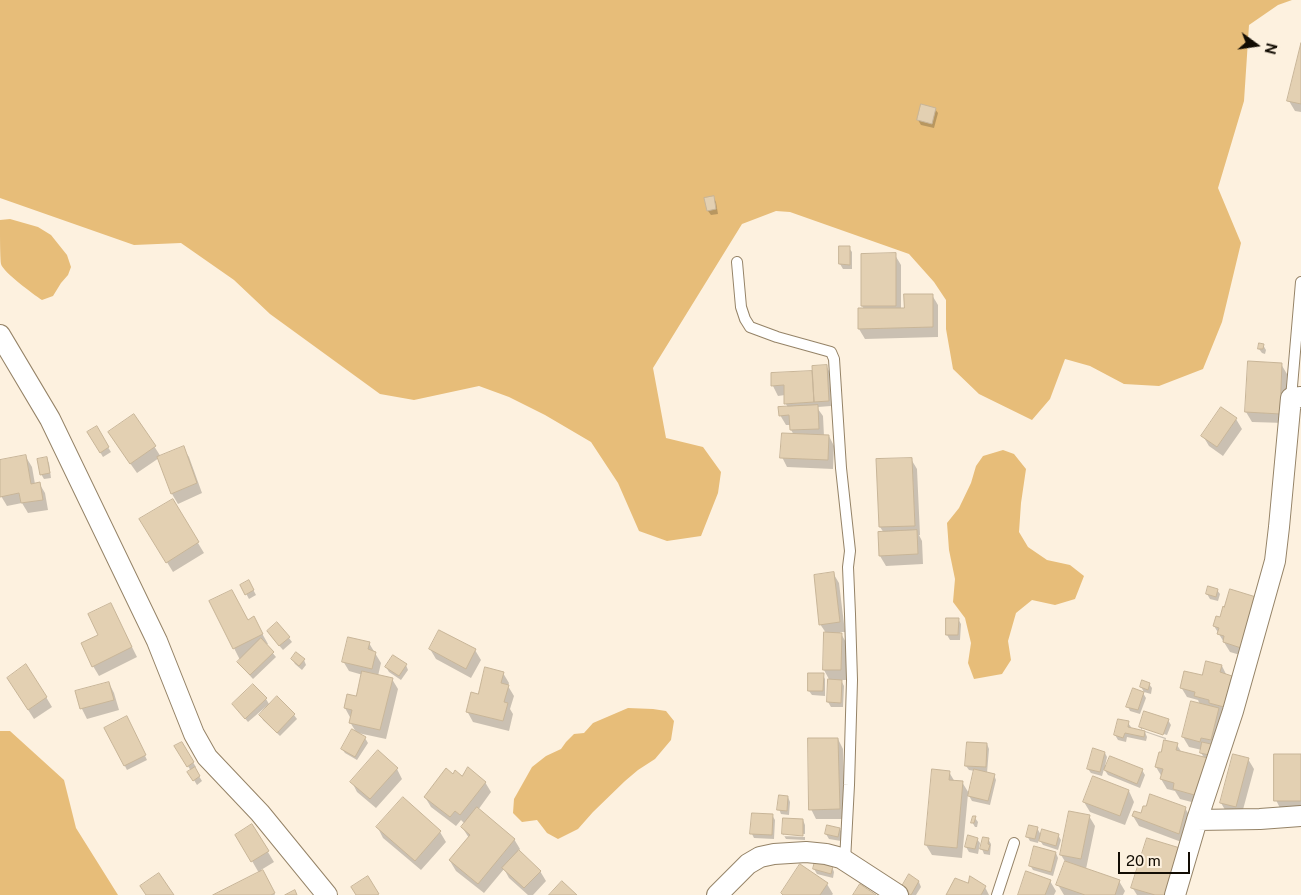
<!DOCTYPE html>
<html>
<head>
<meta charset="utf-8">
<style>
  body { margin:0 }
  #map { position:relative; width:1301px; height:895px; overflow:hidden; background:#fdf1df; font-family:"Public Sans",sans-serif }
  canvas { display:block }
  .north { position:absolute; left:1231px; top:20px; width:50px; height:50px; -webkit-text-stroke:4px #fdf1df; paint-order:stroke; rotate:104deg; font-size:14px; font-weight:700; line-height:20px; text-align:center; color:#120c03 }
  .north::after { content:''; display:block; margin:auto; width:18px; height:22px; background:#120c03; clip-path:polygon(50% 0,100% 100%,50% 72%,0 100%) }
  .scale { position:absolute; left:1118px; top:852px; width:72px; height:22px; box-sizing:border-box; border:2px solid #120c03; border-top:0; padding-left:6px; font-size:15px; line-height:18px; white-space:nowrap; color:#120c03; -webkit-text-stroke:4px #fdf1df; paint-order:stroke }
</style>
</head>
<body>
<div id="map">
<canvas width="1301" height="895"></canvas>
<div class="north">N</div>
<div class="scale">20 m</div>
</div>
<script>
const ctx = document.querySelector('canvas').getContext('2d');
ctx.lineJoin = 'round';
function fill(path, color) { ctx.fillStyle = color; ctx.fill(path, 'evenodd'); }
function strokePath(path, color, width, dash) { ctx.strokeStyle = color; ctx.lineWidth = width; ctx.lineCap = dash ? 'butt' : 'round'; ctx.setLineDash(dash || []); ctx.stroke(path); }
fill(new Path2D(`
  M0,0H1292L1278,5L1249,25L1244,101L1218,188L1241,243L1222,322L1203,369L1159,386L1124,384L1090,366L1065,359L1050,399L1032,420L979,394L953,369L946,329V300L934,282L909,254L790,212L776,211L742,224L653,368L666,438L703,447L721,472L718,493L701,536L667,541L639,531L618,483L591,442L545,415L509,397L479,386L414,400L380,394L270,314L234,280L181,243L134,245L0,198Z
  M10,219L38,227L51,235L67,255L71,267L68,275L61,283L53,296L42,300C33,294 3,272 1,264C0,256 0,230 0,220Z
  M1003,450L1014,454L1026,469L1021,503L1019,532L1028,547L1047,560L1070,565L1084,576L1075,599L1055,605L1032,600L1016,613L1008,641L1011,660L1002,674L974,679L968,663L971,643L965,618L953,602L955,579L949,550L947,523L959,508L971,483L976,466L983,456Z
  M628,708L653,709L666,711L674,721L671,740L655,759L638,770L625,781L593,812L578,829L558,839L547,833L537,820L522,822L513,813L514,799L532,767L546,756L561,749L566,742L574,734L584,733L593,723Z
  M0,731H10L64,780L76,828L118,895H0Z`), '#e7bd79');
fill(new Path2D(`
  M1301,49V112L1295,111L1289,101Z
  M935,109L938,113L934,128L921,125L918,120Z
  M713,197L716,202L718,214L711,215L708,211Z
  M840,248H849L852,252V269H843L840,264Z
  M895,255L901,265V309H905L932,295L938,305V337L865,339L859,329V309H864L862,306Z
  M1263,345L1266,350L1265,354L1262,353L1259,349Z
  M1281,364L1287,374L1285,423L1252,422L1246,412Z
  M827,367L829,371L831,406L818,407V409L823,416L824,436H829L834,446L833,469L787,467L782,457L794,435L791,430V425H786L780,415L788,408L786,404L785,395L778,396L773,386L811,372L814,377Z
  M1222,409L1236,419L1242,429L1223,456L1209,446L1203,436Z
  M96,428L111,452L103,457L88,432Z
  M115,442L154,446L161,457L183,448L189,457L202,493L178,504L172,494L159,458L137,473Z
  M26,457L32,467L35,484L39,483L45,493L48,510L28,513L22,503L7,506L1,496L0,490V461Z
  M46,458L49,463L51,478L44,479L41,474Z
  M911,459L917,469L920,535H919L922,541L923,564L886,566L880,556L884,533L880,527L877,460Z
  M172,500L204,553L173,572L141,520Z
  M833,573L839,583L845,632H840L847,644L846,680H841L844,686L843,707H831L828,702L830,681L824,670L826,633L820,624Z
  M249,582L256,595L249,599L242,586Z
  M1217,590L1220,594L1218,601L1210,599L1207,594Z
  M1224,608L1247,657L1230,652L1214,626L1221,619Z
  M116,615L137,657L99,676L93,666L100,635Z
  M948,619H958L961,624L960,640H950L947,635Z
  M248,621L259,628L268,644L266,645L276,657L253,679L241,666L238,662L240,660L234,648Z
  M440,631L475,650L481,660L471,678L436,659L430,649Z
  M271,636L289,638L292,642L283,650Z
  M369,643L381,663L378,676L392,679L398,689L386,739L358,733L365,738L368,743L357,760L345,753L342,749L356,732L350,722L351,719L345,708L357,698L363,675L349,671L343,661Z
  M292,659L304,660L306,665L302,670L295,664Z
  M406,665L408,670L401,680L389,672L386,667Z
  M1222,666L1227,676L1232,677L1237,687L1230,717L1221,715L1224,719L1203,805L1180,799L1175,791L1167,789L1161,779L1162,777L1156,767L1165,739L1145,732L1147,737L1146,741L1127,737L1126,742L1118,740L1115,735L1128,723L1131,727L1130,729L1143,732L1140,727L1168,720L1171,725L1167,735L1142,727V730L1166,738L1165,742L1177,745L1182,753L1205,759L1201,753L1202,750L1189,747L1183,737L1200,705L1198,700L1187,697L1181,687L1203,677Z
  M503,673L509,683L508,686L514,696L510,709L513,714L509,731L473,722L467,711L479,696Z
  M823,675L825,679V696L812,695L809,691Z
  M109,683L114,693L119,710L87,719L82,709L77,692Z
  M1149,684L1152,688L1151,694L1144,692L1141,687Z
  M253,686L266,699L269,704L248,722L233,704Z
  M14,688L46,697L52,707L34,719Z
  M1143,693L1146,698L1140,714L1130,711L1128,707Z
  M294,715L297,719L280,736L263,720L261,716Z
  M129,722L147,760L127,770L106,729Z
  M838,739L843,749L845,819H816L811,809Z
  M181,743L196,767L194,768L202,781L197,785L189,772L191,771L176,747Z
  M987,744L989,749L987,773L994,775L996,780L990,805L972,801L968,794L962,858L932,855L926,845L933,771L949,772L955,782H962L970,795L975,771L969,770L966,766Z
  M1105,753L1107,757L1105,766L1142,770L1145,775L1140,788L1108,775L1104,769L1102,776L1091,773L1088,769Z
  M1301,755V810H1281L1276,800Z
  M1248,759L1254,769L1241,817L1227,813L1221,803Z
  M397,769L402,779L376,808L357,792L352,782Z
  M453,776L485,782L491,792L478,810L514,839L520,849L518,851L540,871L546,881L533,895H528L509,878L504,869L484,893L456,871L450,861L469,838L462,827L465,824L461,820L456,826L431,807L425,797Z
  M1094,778L1129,791L1134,802L1125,825L1090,812L1084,802Z
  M788,797L790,802L789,815L781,814L779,809Z
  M1185,808L1191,818L1184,843L1139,826L1133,816Z
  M772,815L775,820L774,839L754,838L752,834Z
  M1089,816L1095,826L1086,869L1119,881L1125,891L1123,895H1064L1058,885L1066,863L1061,855Z
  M975,818L978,822L977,827H975L972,822Z
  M784,819L803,820L805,825V834L784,833V836L805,837V840L786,839L783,834Z
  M252,826L274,862L261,870L275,895H216L259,873L237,835Z
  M378,828L440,832L446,842L421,870L383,838Z
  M1037,828L1041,835H1058L1061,840L1058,850L1043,845L1039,839L1038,843L1030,841L1027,836Z
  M840,829L842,833L841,841L829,839L826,834Z
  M977,839L980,843L978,854L969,852L966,847Z
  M988,839L991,844L990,855L984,854L982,849Z
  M1056,853L1058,858L1053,876L1033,870L1030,865Z
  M832,867L834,872L833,878L817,874L814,869Z
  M910,876L919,882L921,887L916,895H909L905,892Z
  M1050,881L1056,891L1054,895H1019Z
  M827,884L833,894L832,895H783Z
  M968,885L985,887L989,895H948Z
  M1132,887L1173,895H1137Z`), '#0003');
const building = new Path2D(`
  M1301,43V104L1287,101Z
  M921,104L936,108L932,124L917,120Z
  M714,196L716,209L707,211L704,198Z
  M839,246H850V265L839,264Z
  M896,253V306H861V254Z
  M904,294H933V327L858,329V308H904Z
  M1259,343L1264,344L1263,349H1258Z
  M1248,361L1282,363L1280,414L1245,412Z
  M827,365L829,401L814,402L812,366Z
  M812,371L814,402L784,404V385L771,386V373Z
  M818,405L819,429L790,430L789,415L779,416L778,407Z
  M1221,407L1237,418L1217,447L1201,436Z
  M134,414L156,446L130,464L108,432Z
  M97,426L109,447L100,453L87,432Z
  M782,433L829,435L828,460L780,458Z
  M184,446L197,483L171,494L157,457Z
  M26,455L31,484L40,482L43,500L21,503L19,493L0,497V460Z
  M47,457L50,473L40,475L37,459Z
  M912,458L915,526L879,527L876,459Z
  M173,499L199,542L166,563L139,519Z
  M917,530L918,554L879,556L878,532Z
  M834,572L840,622L819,625L814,575Z
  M249,580L254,590L245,595L240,585Z
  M1208,586L1218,589L1216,597L1206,594Z
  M1230,589L1256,597L1241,648L1223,642L1224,636L1217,634L1219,628L1213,626L1216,616L1220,617L1223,606L1224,607Z
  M232,590L248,620L254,616L263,634L233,649L209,601Z
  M111,603L132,647L92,667L81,643L98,635L88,614Z
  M946,618H959L958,635H946Z
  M277,622L290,637L279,646L267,631Z
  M439,630L476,649L466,669L429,649Z
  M824,632L842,633L841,670H823Z
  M348,637L370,642L368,649L376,652L372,669L342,662Z
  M261,638L274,652L250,675L237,662Z
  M296,652L305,659L299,666L291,659Z
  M393,655L407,664L399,676L385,667Z
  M1206,661L1222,665L1220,672L1232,676L1224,707L1209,703V700L1194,696L1195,692L1180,688L1184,671L1202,675Z
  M26,664L47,697L28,710L7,678Z
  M485,667L504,672L501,683L509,685L504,702L508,703L503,721L466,712L471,692L478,694Z
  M362,671L393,678L380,730L349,723L352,710L344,708L347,694L356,696Z
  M808,673H824L823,691H808Z
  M828,679L842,680L841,703L827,702Z
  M1142,680L1150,683L1148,690L1140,687Z
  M109,682L114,700L80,709L75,691Z
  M253,684L267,698L245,719L232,704Z
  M1133,688L1144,692L1138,710L1126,707Z
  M277,696L295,714L277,733L259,715Z
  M1191,701L1219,708L1211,740L1201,738L1200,742L1182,737Z
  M1144,711L1169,719L1163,735L1139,727Z
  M127,716L146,755L124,766L104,728Z
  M1118,719L1129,721L1128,727L1145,731L1144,737L1125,733L1123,738L1114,735Z
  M352,729L366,737L355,757L341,749Z
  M808,738H838L840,809L809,810Z
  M1164,740L1178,743L1176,750L1208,758L1198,796L1173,789L1174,783L1160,779L1163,769L1155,767L1159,752H1161Z
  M182,742L194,762L187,767L174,746Z
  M967,742L987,743L986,767L965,766Z
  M1202,742L1211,744L1209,755L1200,753Z
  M1093,748L1105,752L1100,772L1087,769Z
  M378,750L398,768L370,799L350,782Z
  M1233,754L1249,758L1236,807L1220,803Z
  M1274,754H1301V801H1274Z
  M1110,756L1143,769L1137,784L1104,770Z
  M195,767L200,776L193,781L187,772Z
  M468,767L486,782L460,815L455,811L450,817L424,797L446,768L453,774L455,770L462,776Z
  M932,769L950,771L949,780L963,781L957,848L925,845Z
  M974,769L995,774L988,801L968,796Z
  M1093,776L1129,790L1120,816L1083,802Z
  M1150,794L1186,807L1179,834L1132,816L1134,811L1141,813L1143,806H1146Z
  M779,795L788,796L787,811L777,810Z
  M403,797L441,831L415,861L376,827Z
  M477,807L515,839L478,884L449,860L470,835L461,827Z
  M1069,811L1090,815L1081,859L1060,855Z
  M752,813L773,814L772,835L750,834Z
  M973,816H976L974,823H971Z
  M783,818L803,819V836L782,834Z
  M252,824L269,851L251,862L235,835Z
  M827,825L840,828L838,837L825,834Z
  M1029,825L1038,827L1035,839L1026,837Z
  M1042,829L1059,834L1056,846L1039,841Z
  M968,835L978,838L975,849L965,847Z
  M983,837L989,838L988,844L990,845L988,851L980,849Z
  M1147,838L1180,848L1165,895H1155L1131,888Z
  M1034,846L1056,852L1051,872L1029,866Z
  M519,850L541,871L524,888L502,868Z
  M815,861L833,866L831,874L813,869Z
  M1065,861L1120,880L1115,895H1085L1056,885Z
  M800,864L828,883L820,895H783L781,893Z
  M263,870L275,893L271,895H213Z
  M1026,871L1051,880L1045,895H1018Z
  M159,873L174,895H146L140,886Z
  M909,874L919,881L911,895L901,888Z
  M368,876L379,894L377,895H356L351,887Z
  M970,876L986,886L981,895H946L955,878L968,883Z
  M562,881L577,895H549Z
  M860,884L876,895H853Z
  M295,890L297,895H285Z`);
fill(building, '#e3d0b2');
strokePath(building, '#c8b598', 1);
const lane = new Path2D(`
  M737,262L741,307L745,319L750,327L777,337L831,352L834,359L841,468L850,551L848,567L850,614L852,680L849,785L845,861
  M1291,398L1301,282
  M997,895L1014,843`);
const street = new Path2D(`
  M0,335L50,419L157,641L194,734L207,757L260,813L327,895
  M1301,397L1291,398L1279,527L1275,561L1233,711L1197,820L1260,819L1301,816
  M717,895L748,864L760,857L774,854L806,852L826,854L841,858L898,895
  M1175,895L1197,820`);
strokePath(lane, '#958367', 12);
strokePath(street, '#958367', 22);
strokePath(lane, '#fff', 10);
strokePath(street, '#fff', 20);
</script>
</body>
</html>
